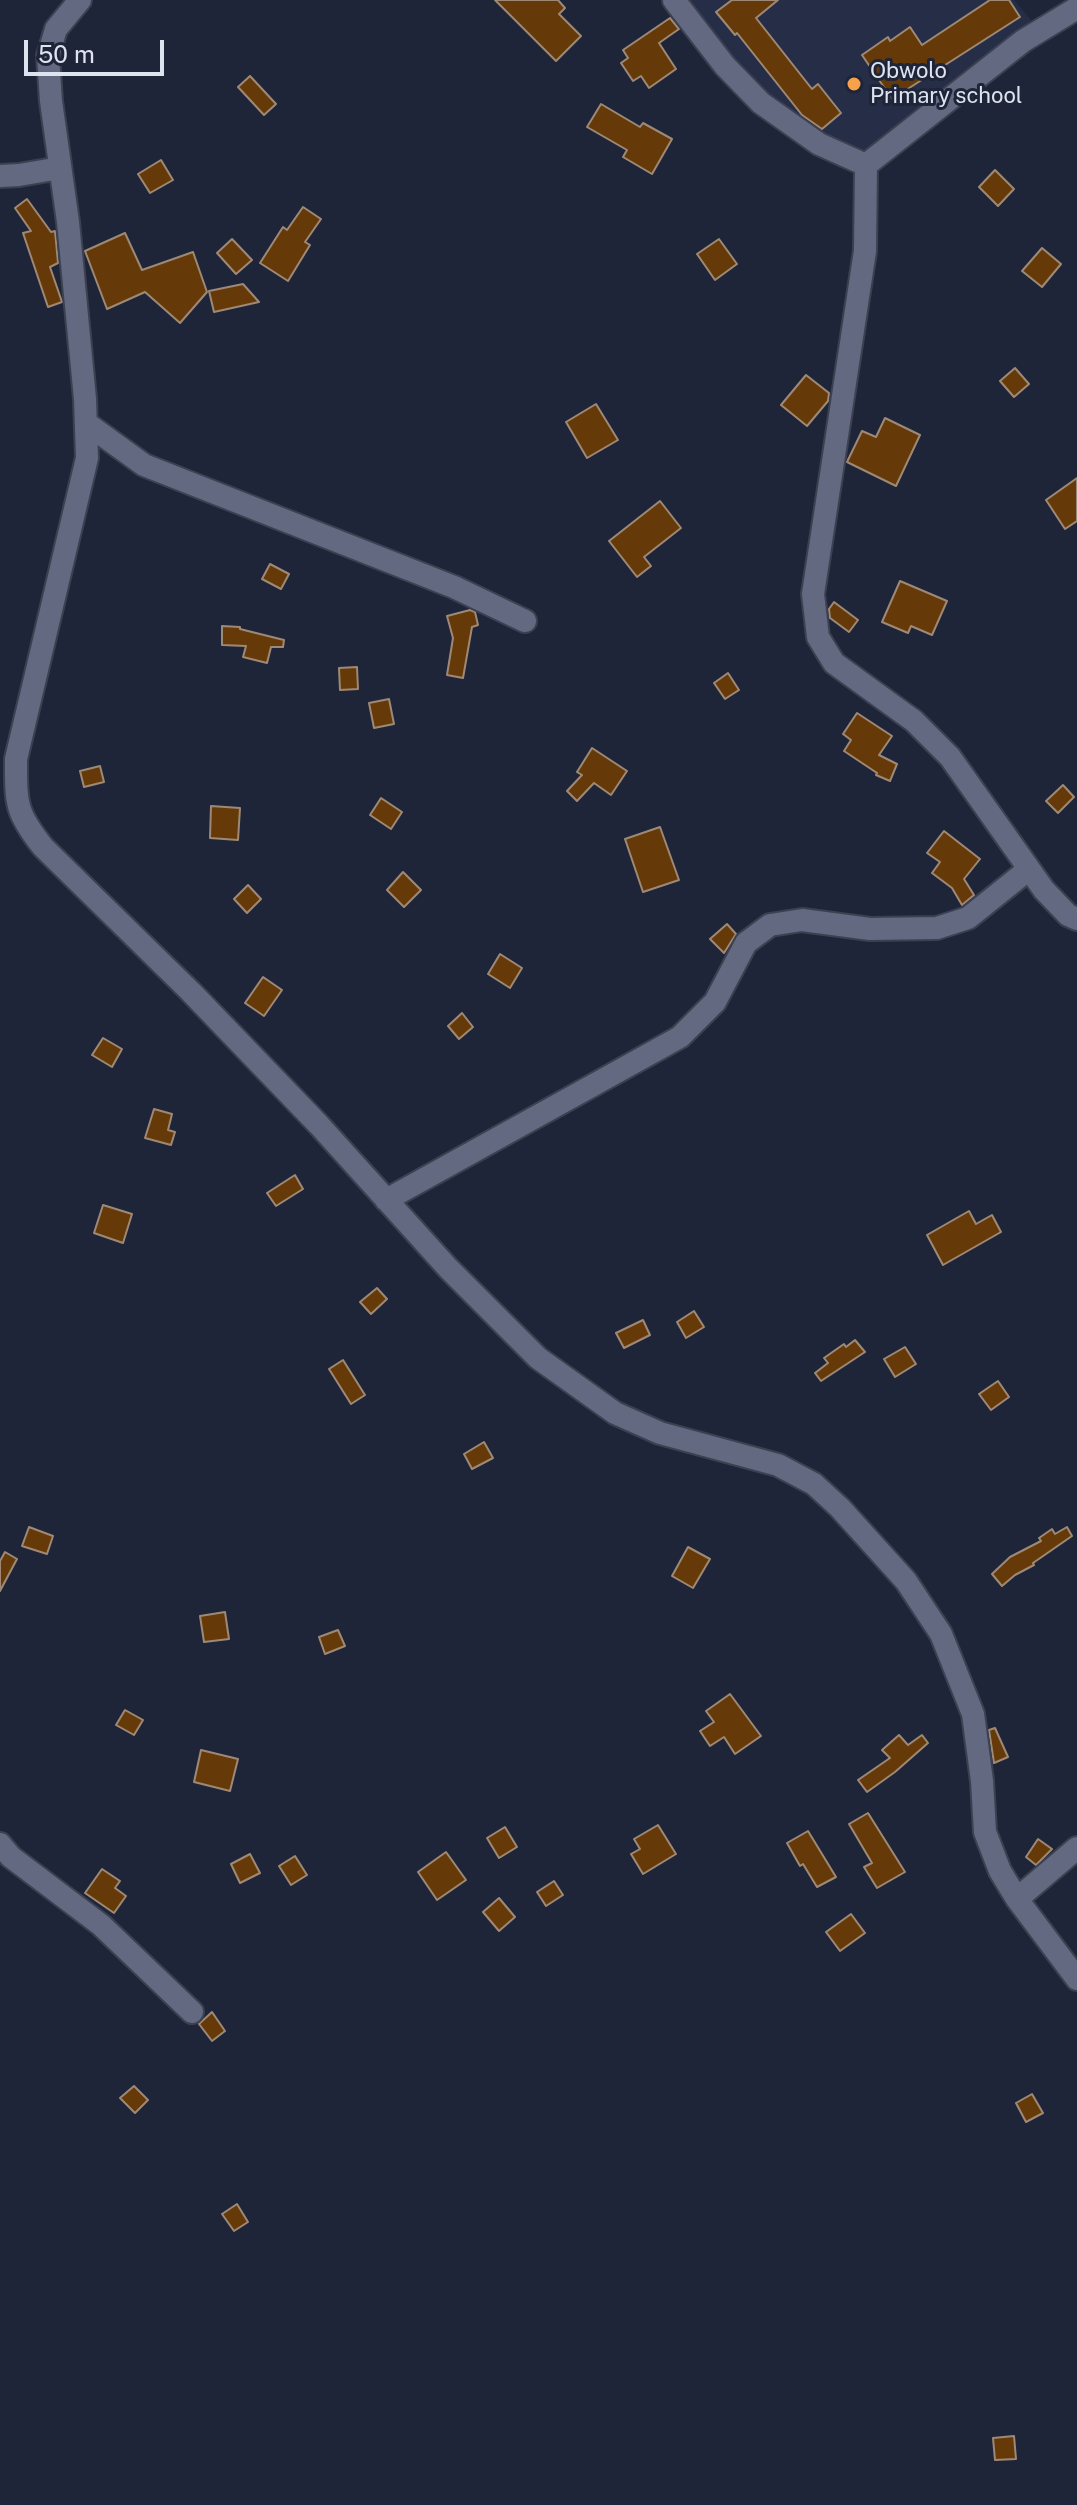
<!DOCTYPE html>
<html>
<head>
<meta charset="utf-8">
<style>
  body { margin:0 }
  #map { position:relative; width:1077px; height:2505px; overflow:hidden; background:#1f2538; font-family:"Public Sans",sans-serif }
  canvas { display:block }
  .scale { position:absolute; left:24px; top:40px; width:140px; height:36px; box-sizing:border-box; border:4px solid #dee3f0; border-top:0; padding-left:10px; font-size:24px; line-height:28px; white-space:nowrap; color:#dee3f0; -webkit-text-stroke:6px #1f2538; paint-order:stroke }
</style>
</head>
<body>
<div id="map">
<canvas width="1077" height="2505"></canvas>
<div class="scale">50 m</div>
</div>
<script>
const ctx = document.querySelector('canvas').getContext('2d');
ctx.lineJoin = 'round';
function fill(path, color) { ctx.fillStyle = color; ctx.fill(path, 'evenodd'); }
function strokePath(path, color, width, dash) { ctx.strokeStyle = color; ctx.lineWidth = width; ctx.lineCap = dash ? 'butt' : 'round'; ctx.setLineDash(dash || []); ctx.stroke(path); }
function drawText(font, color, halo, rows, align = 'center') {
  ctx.font = font + ' "Public Sans",sans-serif'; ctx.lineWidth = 6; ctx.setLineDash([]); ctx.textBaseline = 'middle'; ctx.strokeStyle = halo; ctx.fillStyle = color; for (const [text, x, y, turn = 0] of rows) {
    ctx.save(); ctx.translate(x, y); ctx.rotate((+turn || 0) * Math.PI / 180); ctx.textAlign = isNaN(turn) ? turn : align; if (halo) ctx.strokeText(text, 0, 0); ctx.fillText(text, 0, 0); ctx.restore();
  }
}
fill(new Path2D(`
  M681,0H1014L1031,20L1017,36L864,157L829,143L771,103Z`), '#262e47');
const building = new Path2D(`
  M495,0H558L565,8L559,14L581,36L556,61Z
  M732,0H778L756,18L812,89L818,84L841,113L822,129L802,115L737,33L735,35L716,12Z
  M990,0H1009L1020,17L892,99L862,55L888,37L890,41L910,27L922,45Z
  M670,18L679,29L659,43L676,69L649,88L641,76L633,81L621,63L628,58L623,50Z
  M250,76L276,104L264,115L238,87Z
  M601,104L640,127L643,123L672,139L652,174L623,157L627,150L587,127Z
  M161,160L173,180L150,193L138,174Z
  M995,170L1014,189L998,206L979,187Z
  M27,199L51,232L55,231L58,263L50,267L62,302L48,307L23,233L31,231L15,208Z
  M303,207L321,219L305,242L310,245L288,281L260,263L283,227L287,230Z
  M125,233L142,270L193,252L207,292L180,323L145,292L107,309L85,251Z
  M232,239L252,260L236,274L217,253Z
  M719,239L737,264L715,280L697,254Z
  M1042,248L1061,264L1042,287L1022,271Z
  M243,284L259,302L214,312L209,291Z
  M1015,368L1029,384L1014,397L1000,381Z
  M806,375L829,393L828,401L807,426L781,405Z
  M596,404L618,440L587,458L566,422Z
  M885,418L920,435L896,486L847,462L862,431L876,437Z
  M1077,478V521L1065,529L1046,500Z
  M660,501L681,528L644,557L651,566L637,577L609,541Z
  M270,564L289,574L281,589L262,579Z
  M900,581L947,601L932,635L911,626L908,633L882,622Z
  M834,602L858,620L849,632L830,618L829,609Z
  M470,610L475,612L478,625L472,627L463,678L447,675L453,638L447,616Z
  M222,626L240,627V629L284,640L283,647H271L267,663L243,657L246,646L222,645Z
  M357,667L358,689L340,690L339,668Z
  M728,673L739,690L725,699L714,683Z
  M389,699L394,724L374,728L369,703Z
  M857,713L892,736L879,755L897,764L890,781L876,775L877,773L844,751L851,740L843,734Z
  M592,748L627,771L611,795L594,783L577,801L567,791L582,775L577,772Z
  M100,766L104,782L84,787L80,771Z
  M1063,785L1074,797L1058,813L1046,801Z
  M381,798L402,812L391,829L370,815Z
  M211,806L240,808L238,840L210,838Z
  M660,827L679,880L643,892L625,839Z
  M944,831L980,859L964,879L974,895L962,905L952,888L932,873L940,862L927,853Z
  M403,872L421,890L404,907L387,890Z
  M248,885L261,899L247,913L234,899Z
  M727,924L736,934L724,953L710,939Z
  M500,954L522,968L510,988L488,974Z
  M263,977L282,990L264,1016L245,1003Z
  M462,1013L473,1027L459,1039L448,1026Z
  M103,1038L122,1049L112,1067L92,1055Z
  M154,1109L172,1114L168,1130L175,1132L171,1145L145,1138Z
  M295,1175L303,1189L276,1206L267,1193Z
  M103,1205L132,1214L123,1243L94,1233Z
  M969,1211L976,1224L992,1215L1001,1232L943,1265L927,1235Z
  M377,1288L387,1299L371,1314L360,1302Z
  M694,1311L704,1327L686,1338L677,1322Z
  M643,1320L650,1335L624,1348L616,1333Z
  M855,1340L865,1352L821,1381L815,1373L828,1363L824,1358L844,1344L846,1347Z
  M905,1347L916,1364L895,1377L884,1359Z
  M343,1360L365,1395L351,1404L329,1369Z
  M998,1381L1009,1397L991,1410L979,1394Z
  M484,1442L493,1458L472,1469L464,1454Z
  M29,1527L53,1536L47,1554L22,1546Z
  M1067,1527L1072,1536L1033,1563L1034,1565L1015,1575L1002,1586L992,1574L1010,1557L1041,1541L1039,1538L1052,1529L1055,1534Z
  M688,1547L710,1559L693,1588L672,1576Z
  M5,1552L17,1559L0,1591V1561Z
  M225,1612L229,1639L204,1642L200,1616Z
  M338,1630L345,1646L325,1654L319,1637Z
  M730,1694L761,1736L735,1754L724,1737L710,1746L700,1731L714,1722L706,1711Z
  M125,1710L143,1720L134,1735L116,1725Z
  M995,1728L1008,1757L994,1763L989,1730Z
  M899,1735L908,1745L922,1735L928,1743L895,1772L867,1792L858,1780L890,1758L882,1750Z
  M201,1750L238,1759L230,1791L194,1782Z
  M868,1813L905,1872L877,1888L864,1867L872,1863L849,1824Z
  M658,1825L676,1854L643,1874L631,1854L640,1849L634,1839Z
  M505,1827L517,1847L499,1858L487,1838Z
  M808,1831L836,1877L817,1887L803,1864L800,1866L787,1843Z
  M1038,1839L1052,1849L1036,1865L1026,1857Z
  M446,1852L466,1880L437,1900L418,1872Z
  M250,1854L260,1873L240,1883L231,1864Z
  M295,1856L307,1875L291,1885L279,1866Z
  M102,1869L120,1881L115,1888L126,1896L114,1913L85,1893Z
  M554,1881L563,1895L546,1906L537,1892Z
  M499,1898L515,1917L499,1931L483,1912Z
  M851,1914L865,1933L840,1951L826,1932Z
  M212,2012L225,2031L212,2041L199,2024Z
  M134,2086L148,2100L135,2113L120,2098Z
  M1032,2094L1043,2113L1026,2122L1016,2103Z
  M237,2204L248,2222L234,2231L222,2214Z
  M1014,2436L1016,2459L995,2460L993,2438Z`);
fill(building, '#663a08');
strokePath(building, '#9e8976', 2);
const minor = new Path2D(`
  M80,0L56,29L48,56L51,101L68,222L85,399L87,458L16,759C16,803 15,812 43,847L191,992L319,1125L448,1268L538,1358L615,1413L660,1433L778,1465L814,1484L840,1508L906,1581L941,1634L973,1714L982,1781L985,1832L1000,1871L1017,1899L1077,1979
  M674,0L725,66L761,103L819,144L866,165
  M1077,8L1023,41L866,165L865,251L813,594L818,637L834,663L914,721L950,757L1044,890L1068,915L1077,919
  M0,176L19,175L60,168
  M86,423L144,465L454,587L525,621
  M386,1200L680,1037L715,1002L746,943L770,925L802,920L870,929L937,928L968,918L1029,869
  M0,1844L11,1857L101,1925L192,2012
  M1017,1899L1077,1848`);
strokePath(minor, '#3c4151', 26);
strokePath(minor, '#626980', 22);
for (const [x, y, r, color] of [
  [854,84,8,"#f8a14a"]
]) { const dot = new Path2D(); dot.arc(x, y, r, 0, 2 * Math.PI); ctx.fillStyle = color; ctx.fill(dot); strokePath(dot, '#1f2538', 3); }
drawText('22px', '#dee3f0', '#1f2538', [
  ["Obwolo",870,71],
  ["Primary school",870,96]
], 'left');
</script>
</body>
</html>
